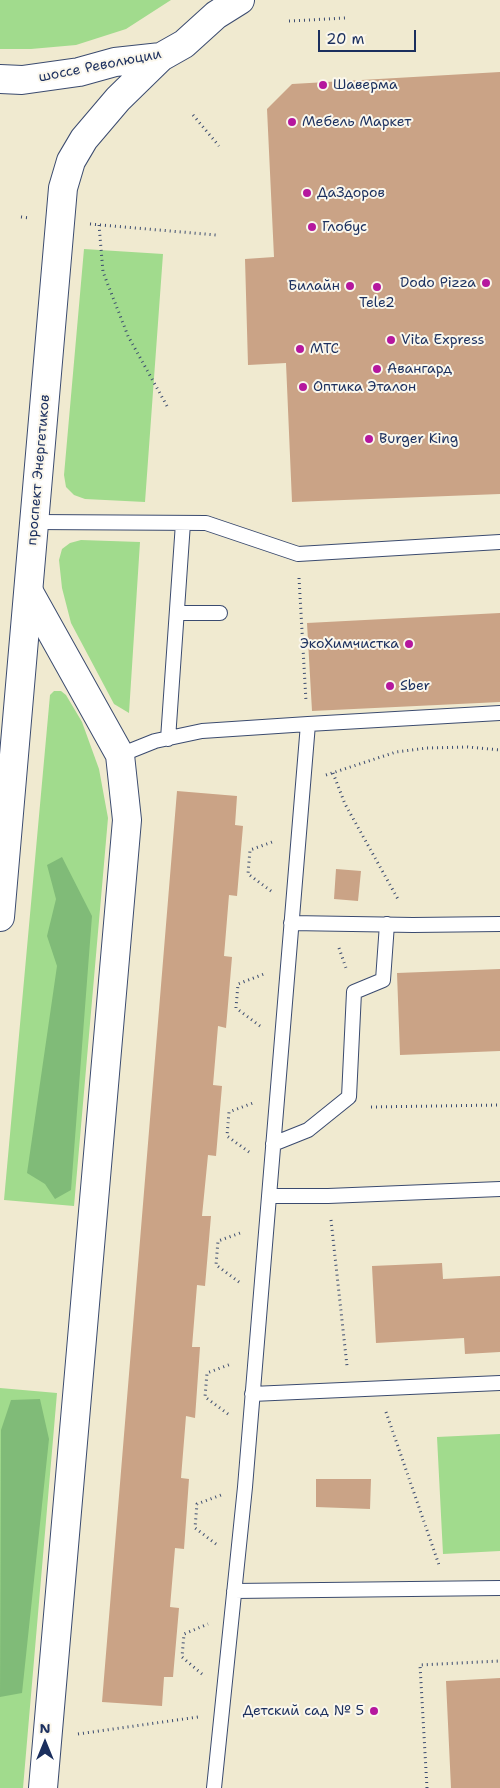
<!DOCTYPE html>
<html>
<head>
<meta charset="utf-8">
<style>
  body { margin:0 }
  #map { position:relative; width:500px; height:1788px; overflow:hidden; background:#f0ead0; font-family:"Shantell Sans",sans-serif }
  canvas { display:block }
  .north { position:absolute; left:20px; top:1718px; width:50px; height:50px; -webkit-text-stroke:4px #fbf7ec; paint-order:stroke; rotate:0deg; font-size:14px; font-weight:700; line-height:20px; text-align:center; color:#1b2f5e }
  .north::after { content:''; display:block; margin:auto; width:18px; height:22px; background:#1b2f5e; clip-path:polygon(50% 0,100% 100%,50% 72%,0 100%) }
  .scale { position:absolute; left:318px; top:30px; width:98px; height:22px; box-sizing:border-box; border:2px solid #1b2f5e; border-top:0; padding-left:6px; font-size:15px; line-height:18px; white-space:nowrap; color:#1b2f5e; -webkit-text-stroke:4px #fbf7ec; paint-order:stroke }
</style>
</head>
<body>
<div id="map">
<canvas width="500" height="1788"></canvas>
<div class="north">N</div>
<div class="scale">20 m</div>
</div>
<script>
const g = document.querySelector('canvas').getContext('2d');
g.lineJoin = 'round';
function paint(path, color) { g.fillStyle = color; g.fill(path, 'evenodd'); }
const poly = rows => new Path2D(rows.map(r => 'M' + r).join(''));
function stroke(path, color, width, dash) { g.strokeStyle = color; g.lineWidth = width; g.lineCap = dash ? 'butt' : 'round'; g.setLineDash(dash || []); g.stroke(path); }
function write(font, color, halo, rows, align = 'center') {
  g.font = font + ' "Shantell Sans",sans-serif'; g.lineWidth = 4; g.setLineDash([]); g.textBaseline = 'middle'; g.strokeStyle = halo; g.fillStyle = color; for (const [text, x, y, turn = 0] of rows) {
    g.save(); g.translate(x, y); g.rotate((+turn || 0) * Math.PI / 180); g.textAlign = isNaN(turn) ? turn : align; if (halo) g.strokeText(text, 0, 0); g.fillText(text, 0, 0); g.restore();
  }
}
paint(poly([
  [0,0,171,0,126,29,76,45,31,49,0,49],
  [84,249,163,254,145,502,85,499,74,495,66,487,64,475],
  [81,540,140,542,129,713,114,704,71,623,62,588,59,560,62,549,70,543],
  [54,691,61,691,66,695,82,722,99,769,108,818,74,1206,4,1200,50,695],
  [0,1388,57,1393,23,1788,0,1788],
  [500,1434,500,1551,443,1554,437,1437]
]), '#a1db8d');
paint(poly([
  [62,857,92,916,71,1190,55,1199,45,1184,27,1173,57,966,47,936,56,899,47,865],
  [40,1399,49,1439,22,1693,0,1697,1,1430,11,1400]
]), '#80bb78');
paint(poly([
  [500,72,500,494,292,502,286,363,248,365,245,259,274,257,267,109,292,84],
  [500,613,500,702,312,711,307,623],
  [177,791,237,796,235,825,243,826,237,896,229,895,224,956,232,957,226,1028,218,1026,213,1085,222,1086,216,1156,208,1155,202,1216,211,1216,205,1286,197,1285,192,1347,200,1347,195,1418,186,1416,181,1478,189,1479,184,1549,175,1548,170,1607,179,1608,173,1677,164,1677,162,1706,102,1702],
  [336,869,361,871,358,901,334,899],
  [500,969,500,1051,400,1055,397,973],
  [442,1263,443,1279,500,1276,500,1352,465,1354,464,1338,376,1343,372,1266],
  [316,1479,371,1479,370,1509,316,1507],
  [500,1678,500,1788,451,1788,446,1681]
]), '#caa386');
const lane = poly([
  [34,522,206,523,298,554,500,542],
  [177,613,220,613],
  [168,739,183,523],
  [120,755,155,741,202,731,308,724,500,713],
  [291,923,413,925,500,924],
  [273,1144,308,1130,349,1097,354,992,383,980,387,924],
  [269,1196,328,1196,500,1189],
  [252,1394,500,1383],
  [234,1591,500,1588],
  [214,1788,245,1487,308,724]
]);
const street = poly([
  [29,592,120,755,127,820,43,1788]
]);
const primary = poly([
  [0,79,22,80,79,72,115,62,161,57,184,44,216,15,240,0],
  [0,917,63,188,71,161,84,139,118,99,161,57]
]);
stroke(lane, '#3b4b6f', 16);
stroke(street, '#3b4b6f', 30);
stroke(primary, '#3b4b6f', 30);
stroke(poly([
  [289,21,346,18],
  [193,115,219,146],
  [21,217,30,218],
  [90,224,216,235],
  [99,225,103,272,128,336,167,406],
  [299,578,306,701],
  [333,773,345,804,399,901],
  [326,775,396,752,427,748,468,747,500,750],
  [271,891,248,874,250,850,275,841],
  [339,948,347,971],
  [260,1026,236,1008,238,984,264,974],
  [371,1107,500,1105],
  [249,1152,227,1136,229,1112,253,1103],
  [331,1220,347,1366],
  [239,1282,216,1265,218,1241,243,1232],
  [386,1412,439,1565],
  [228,1414,205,1397,207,1373,231,1364],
  [216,1544,195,1528,197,1504,221,1495],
  [202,1674,182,1657,184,1634,208,1624],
  [78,1734,198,1717],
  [427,1788,420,1665,500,1661]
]), '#3b4b6f', 3, [1, 4]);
stroke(lane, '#fff', 14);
stroke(street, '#fff', 28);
stroke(primary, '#fff', 28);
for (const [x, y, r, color] of [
  [323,85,5,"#b5179e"],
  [292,122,5,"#b5179e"],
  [307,193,5,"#b5179e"],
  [312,227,5,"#b5179e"],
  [486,283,5,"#b5179e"],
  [350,286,5,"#b5179e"],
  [377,287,5,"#b5179e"],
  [391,340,5,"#b5179e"],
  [300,349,5,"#b5179e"],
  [377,369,5,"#b5179e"],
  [303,387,5,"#b5179e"],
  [369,439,5,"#b5179e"],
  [409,644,5,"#b5179e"],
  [390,686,5,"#b5179e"],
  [374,1711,5,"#b5179e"]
]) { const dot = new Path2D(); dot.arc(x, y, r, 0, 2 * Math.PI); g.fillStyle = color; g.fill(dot); stroke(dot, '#fbf7ec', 2); }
write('14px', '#1b2f5e', '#fbf7ec', [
  ["шоссе Революции",100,66,-11],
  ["проспект Энергетиков",39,470,-85]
]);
write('14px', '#1b2f5e', '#fbf7ec', [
  ["Шаверма",333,85],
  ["Мебель Маркет",302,122],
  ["ДаЗдоров",317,193],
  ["Глобус",322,227],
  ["Dodo Pizza",476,283,"right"],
  ["Билайн",340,286,"right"],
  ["Tele2",377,303,"center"],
  ["Vita Express",401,340],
  ["МТС",310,349],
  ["Авангард",387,369],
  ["Оптика Эталон",313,387],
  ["Burger King",379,439],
  ["ЭкоХимчистка",399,644,"right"],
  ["Sber",400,686],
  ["Детский сад № 5",364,1711,"right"]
], 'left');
</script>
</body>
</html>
